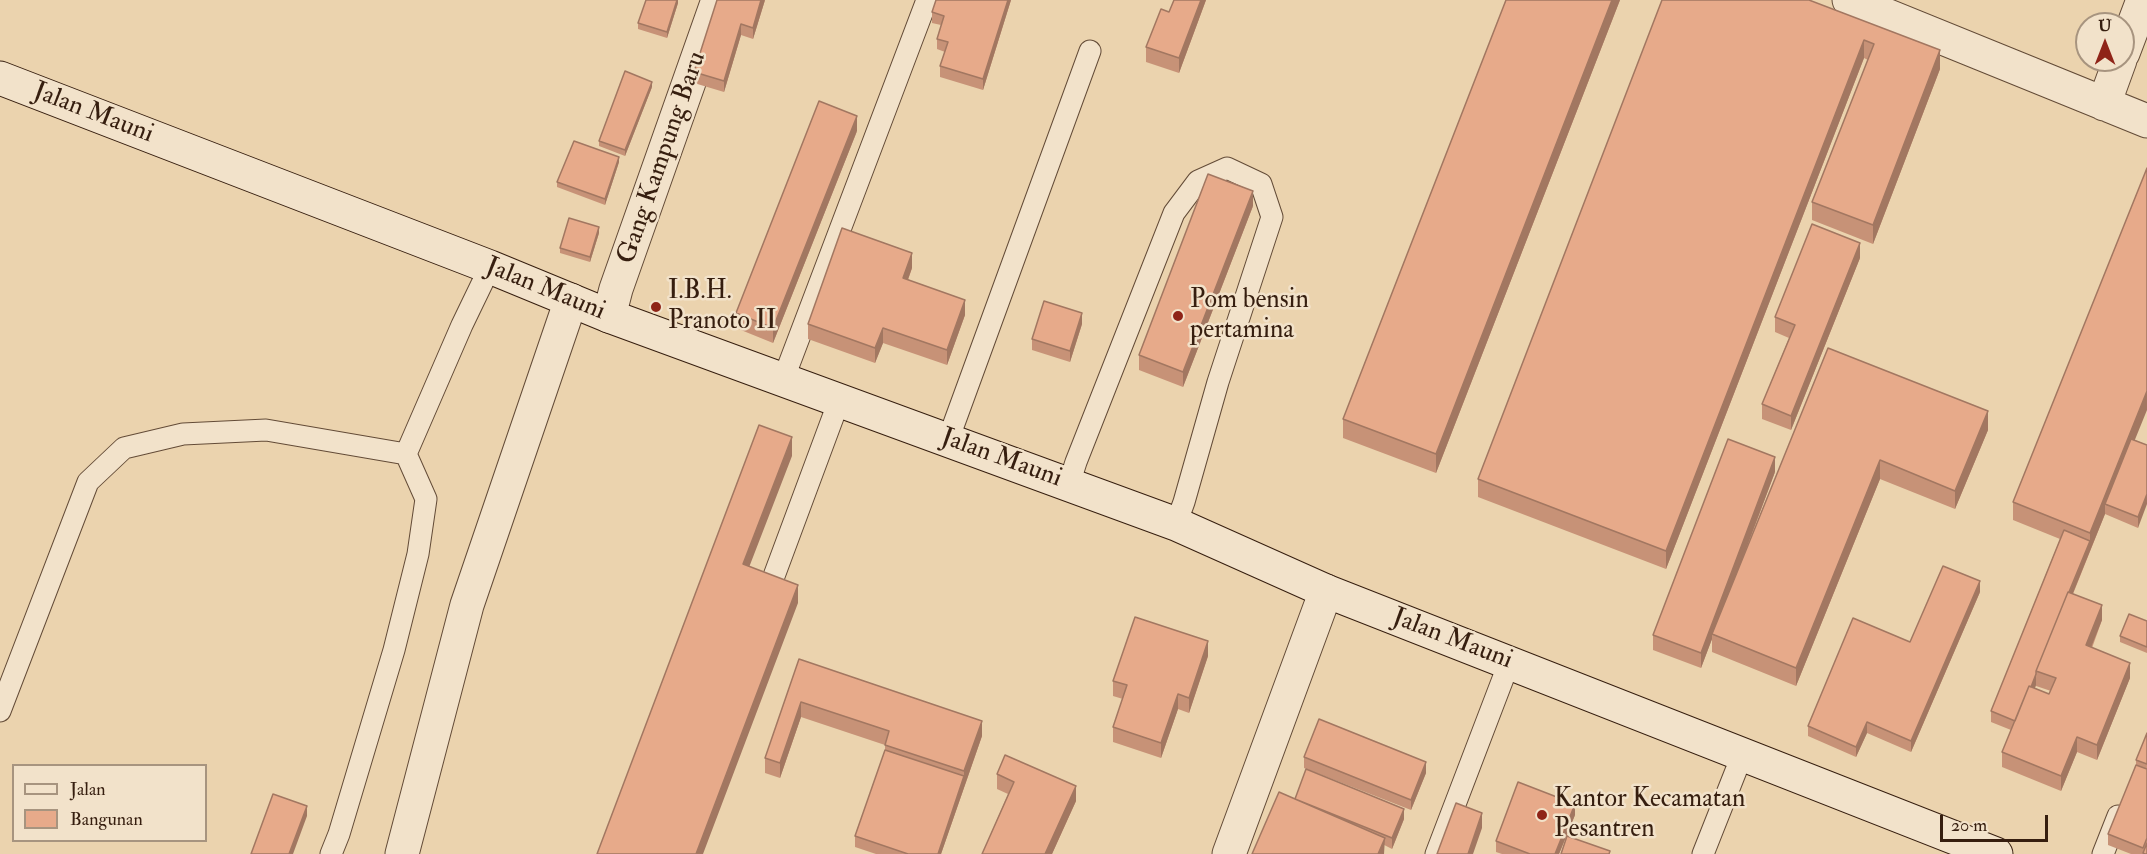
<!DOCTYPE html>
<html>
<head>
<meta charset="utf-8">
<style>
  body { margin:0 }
  #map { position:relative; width:2147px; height:854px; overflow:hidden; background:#ebd3ae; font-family:"IM FELL Double Pica",serif }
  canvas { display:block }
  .legend { position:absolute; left:12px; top:764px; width:195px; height:78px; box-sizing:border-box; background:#f2e2ca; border:2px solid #a7947f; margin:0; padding:8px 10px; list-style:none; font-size:18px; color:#361e0f }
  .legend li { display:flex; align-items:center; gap:12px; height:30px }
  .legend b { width:30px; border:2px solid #a7947f }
  .north { position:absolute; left:2075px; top:12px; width:60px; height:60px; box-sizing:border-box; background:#f2e2ca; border:2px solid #a7947f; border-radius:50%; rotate:0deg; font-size:16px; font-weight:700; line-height:24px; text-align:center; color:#361e0f }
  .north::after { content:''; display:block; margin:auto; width:21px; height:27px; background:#8f2418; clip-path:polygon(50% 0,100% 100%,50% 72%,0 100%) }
  .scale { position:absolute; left:1940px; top:815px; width:108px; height:27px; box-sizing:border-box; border:3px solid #361e0f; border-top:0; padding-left:8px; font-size:18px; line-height:21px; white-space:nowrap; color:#361e0f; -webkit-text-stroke:4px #f2e2ca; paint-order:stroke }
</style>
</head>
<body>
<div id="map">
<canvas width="2147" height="854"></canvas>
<ul class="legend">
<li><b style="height:8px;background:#f2e2ca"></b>Jalan</li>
<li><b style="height:16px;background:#e7aa8a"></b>Bangunan</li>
</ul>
<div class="north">U</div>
<div class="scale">20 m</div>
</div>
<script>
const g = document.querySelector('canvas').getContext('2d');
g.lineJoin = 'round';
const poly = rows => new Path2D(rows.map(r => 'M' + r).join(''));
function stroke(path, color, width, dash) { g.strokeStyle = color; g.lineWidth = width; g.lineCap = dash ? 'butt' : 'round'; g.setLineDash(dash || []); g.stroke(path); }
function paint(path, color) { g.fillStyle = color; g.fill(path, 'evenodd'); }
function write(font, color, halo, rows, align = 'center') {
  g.font = font + ' "IM FELL Double Pica",serif'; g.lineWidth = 5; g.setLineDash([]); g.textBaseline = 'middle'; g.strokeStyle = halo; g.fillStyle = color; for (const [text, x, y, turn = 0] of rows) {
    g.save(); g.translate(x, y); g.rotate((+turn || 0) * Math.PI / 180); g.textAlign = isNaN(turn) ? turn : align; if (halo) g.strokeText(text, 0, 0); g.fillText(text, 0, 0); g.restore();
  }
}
const service = poly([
  [783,380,927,0],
  [948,440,1090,51],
  [1069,484,1076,462,1174,213,1198,181,1227,168,1261,184,1272,217,1218,382,1184,502,1176,524],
  [774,576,839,401],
  [0,711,88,482,124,448,183,434,266,430,406,454],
  [331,854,339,834,394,650,418,554,426,499,406,454,462,325,490,267],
  [1436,854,1509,663],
  [1703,854,1743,753],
  [2103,854,2118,816]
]);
const minor = poly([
  [1849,0,2147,121],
  [2123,53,2143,0],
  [2104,104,2120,60],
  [609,316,616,289,718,0],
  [402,854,467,605,571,300],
  [1229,854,1326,591]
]);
const secondary = poly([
  [0,78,490,267,609,316,1176,524,1326,591,1996,854]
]);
stroke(service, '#634b37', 23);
stroke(minor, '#634b37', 35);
stroke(secondary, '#361e0f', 35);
stroke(service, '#f2e2ca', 21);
stroke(minor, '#f2e2ca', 33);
stroke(secondary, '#f2e2ca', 33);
paint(poly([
  [678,0,678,3,667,38,638,29,638,23],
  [765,0,753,39,741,35,724,92,694,83,694,72],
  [1011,0,983,90,940,77,940,66,945,52,937,49,937,39,941,25,932,23,932,12],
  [1174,0,1206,0,1179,73,1146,62,1146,47,1169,12],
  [1506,0,1620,0,1436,473,1343,438,1343,419],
  [1809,0,1940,69,1873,244,1812,220,1812,202,1868,60,1864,58,1666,569,1478,497,1478,479],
  [652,87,625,156,599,146,599,141],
  [857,131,773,343,736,328,736,313],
  [619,162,605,205,557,187,557,182],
  [1253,206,1183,387,1139,370,1139,355],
  [599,233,590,262,560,253,560,248],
  [1860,258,1791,430,1762,419,1762,404,1789,338,1775,332,1775,317],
  [912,268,908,280,965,315,947,365,883,343,875,363,808,339,808,324],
  [1082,324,1070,362,1032,350,1032,339],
  [1828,348,1988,430,1955,509,1880,479,1796,686,1712,652,1712,639,1701,668,1653,650,1653,635,1775,472,1746,550],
  [2135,440,2147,445,2138,528,2105,514,2073,594,2102,620,2092,648,2130,678,2097,760,2077,752,2061,791,2002,767,2002,752,2011,730,1991,722,1991,711,2060,539,2013,520,2013,502],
  [2036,685,2036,686,2051,691,2049,694,2035,688],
  [1980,592,1911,752,1867,733,1856,757,1808,736,1808,726,1910,642],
  [2147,621,2147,653,2120,642,2120,636],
  [1208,656,1189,713,1178,709,1161,758,1113,742,1113,727,1123,699,1113,696,1113,681],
  [799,659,982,736,941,854,876,854,855,847,855,836,885,750,885,745,801,717,780,778,765,773,765,758],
  [2147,733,2147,854,2131,854,2108,845,2108,834,2136,765,2136,760],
  [1304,757,1426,773,1411,810,1304,768],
  [997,774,1076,801,1052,854,982,854,1008,794,997,789],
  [1295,799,1404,819,1392,849],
  [1575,815,1559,854,1502,854,1496,852,1496,841]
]), '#c79277');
paint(poly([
  [677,0,678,0,678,3,667,38,667,32],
  [761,0,765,0,753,39,753,28],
  [1008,0,1011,0,983,90,983,79],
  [1201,0,1206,0,1179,73,1179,58],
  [1612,0,1620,0,1436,473,1436,454],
  [741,24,741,35,724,92,724,81],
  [1864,40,1864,58,1666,569,1666,551],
  [1940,50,1940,69,1873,244,1873,225],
  [652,82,652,87,625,156,625,150],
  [857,116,857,131,773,343,773,328],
  [619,157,619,162,605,205,605,199],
  [1253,191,1253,206,1183,387,1183,372],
  [599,227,599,233,590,262,590,257],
  [1860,243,1860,258,1791,430,1791,416],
  [912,253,912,268,903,293,903,278],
  [965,300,965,315,947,365,947,350],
  [1082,313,1082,324,1070,362,1070,351],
  [883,328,883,343,875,363,875,348],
  [2147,391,2147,410,2108,506,2105,504,2105,514,2041,672,2038,671,2090,541,2090,533],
  [1988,411,1988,430,1955,509,1955,491],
  [792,437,792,456,743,583,743,564],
  [1775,457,1775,472,1714,634,1712,634,1712,639,1701,668,1701,653],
  [1880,460,1880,479,1796,686,1796,668],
  [2147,494,2147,504,2138,528,2138,517],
  [1980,581,1980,592,1911,752,1911,741],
  [798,585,798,603,703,854,696,854],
  [2102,605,2102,620,2086,660,2086,645],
  [1208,641,1208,656,1189,713,1189,698],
  [2130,663,2130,678,2097,760,2097,745],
  [2036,674,2036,685,2017,732,2017,721],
  [1178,694,1178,709,1161,758,1161,743],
  [801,702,801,717,780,778,780,763],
  [982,721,982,736,941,854,938,854,964,776,964,771],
  [1867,722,1867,733,1856,757,1856,747],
  [2077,737,2077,752,2061,791,2061,776],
  [1426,762,1426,773,1411,810,1411,800],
  [1076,786,1076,801,1052,854,1045,854],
  [1575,804,1575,815,1559,854,1555,854],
  [307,806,307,816,293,854,289,854],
  [1404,809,1404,819,1392,849,1392,838],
  [1482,813,1482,828,1473,854,1468,854],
  [1385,838,1384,854,1378,854]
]), '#a27761');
const building = poly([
  [646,0,677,0,667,32,638,23,646,0],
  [717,0,761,0,753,28,741,24,724,81,694,72,717,0],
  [936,0,1008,0,983,79,940,66,948,42,937,39,944,16,932,12,936,0],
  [1174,0,1201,0,1179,58,1146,47,1161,9,1169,12,1174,0],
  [1506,0,1612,0,1436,454,1343,419,1506,0],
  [1662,0,1809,0,1940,50,1873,225,1812,202,1874,44,1864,40,1666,551,1478,479,1662,0],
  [625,71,652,82,625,150,599,141,625,71],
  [819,101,857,116,773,328,736,313,819,101],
  [574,141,619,157,605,199,557,182,574,141],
  [2147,168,2147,391,2090,533,2013,502,2147,168],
  [1208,174,1253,191,1183,372,1139,355,1208,174],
  [569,218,599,227,590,257,560,248,569,218],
  [1812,224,1860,243,1791,416,1762,404,1795,325,1775,317,1812,224],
  [842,228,912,253,903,278,965,300,947,350,883,328,875,348,808,324,842,228],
  [1044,301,1082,313,1070,351,1032,339,1044,301],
  [1828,348,1988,411,1955,491,1880,460,1796,668,1712,634,1828,348],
  [759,425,792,437,743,564,798,585,696,854,597,854,759,425],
  [1728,439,1775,457,1701,653,1653,635,1728,439],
  [2131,439,2147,445,2147,494,2138,517,2105,504,2131,439],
  [2064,530,2090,541,2069,592,2068,592,2036,671,2036,674,2031,687,2029,686,2015,721,1991,711,2064,530],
  [1943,566,1980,581,1911,741,1867,722,1856,747,1808,726,1853,618,1910,642,1943,566],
  [2068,592,2102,605,2086,645,2130,663,2097,745,2077,737,2061,776,2002,752,2029,686,2049,694,2056,678,2036,671,2068,592],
  [2129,614,2147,621,2147,647,2120,636,2129,614],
  [1135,617,1208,641,1189,698,1178,694,1161,743,1113,727,1127,685,1113,681,1135,617],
  [799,659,982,721,964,771,885,745,889,731,801,702,780,763,765,758,799,659],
  [1319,719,1426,762,1411,800,1304,757,1319,719],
  [2147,733,2147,764,2136,760,2147,733],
  [885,750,964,776,938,854,908,854,855,836,885,750],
  [1005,755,1076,786,1045,854,982,854,1014,782,997,774,1005,755],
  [2136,765,2147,769,2147,838,2143,848,2108,834,2136,765],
  [1306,769,1404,809,1392,838,1295,799,1306,769],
  [1518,782,1575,804,1555,854,1530,854,1496,841,1518,782],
  [1279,792,1385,838,1378,854,1252,854,1279,792],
  [273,794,307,806,289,854,251,854,273,794],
  [1456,803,1482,813,1468,854,1437,854,1456,803],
  [1567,836,1610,851,1609,854,1561,854,1567,836],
  [2147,843,2147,854,2145,854,2143,853,2147,843]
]);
paint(building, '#e7aa8a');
stroke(building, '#a27761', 1.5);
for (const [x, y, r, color] of [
  [656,307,6,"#8f2418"],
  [1178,316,6,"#8f2418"],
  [1542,815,6,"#8f2418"]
]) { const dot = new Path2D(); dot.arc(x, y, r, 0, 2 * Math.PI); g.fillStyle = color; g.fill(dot); stroke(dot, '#f2e2ca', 2); }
write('26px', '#361e0f', '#f2e2ca', [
  ["Jalan Mauni",93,114,21],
  ["Gang Kampung Baru",663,158,-71],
  ["Jalan Mauni",545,290,22],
  ["Jalan Mauni",1001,459,20],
  ["Jalan Mauni",1452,640,21]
]);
write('26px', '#361e0f', '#f2e2ca', [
  ["I.B.H.",668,292],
  ["Pranoto II",668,322],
  ["Pom bensin",1190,301],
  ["pertamina",1190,331],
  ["Kantor Kecamatan",1554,800],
  ["Pesantren",1554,830]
], 'left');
</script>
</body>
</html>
